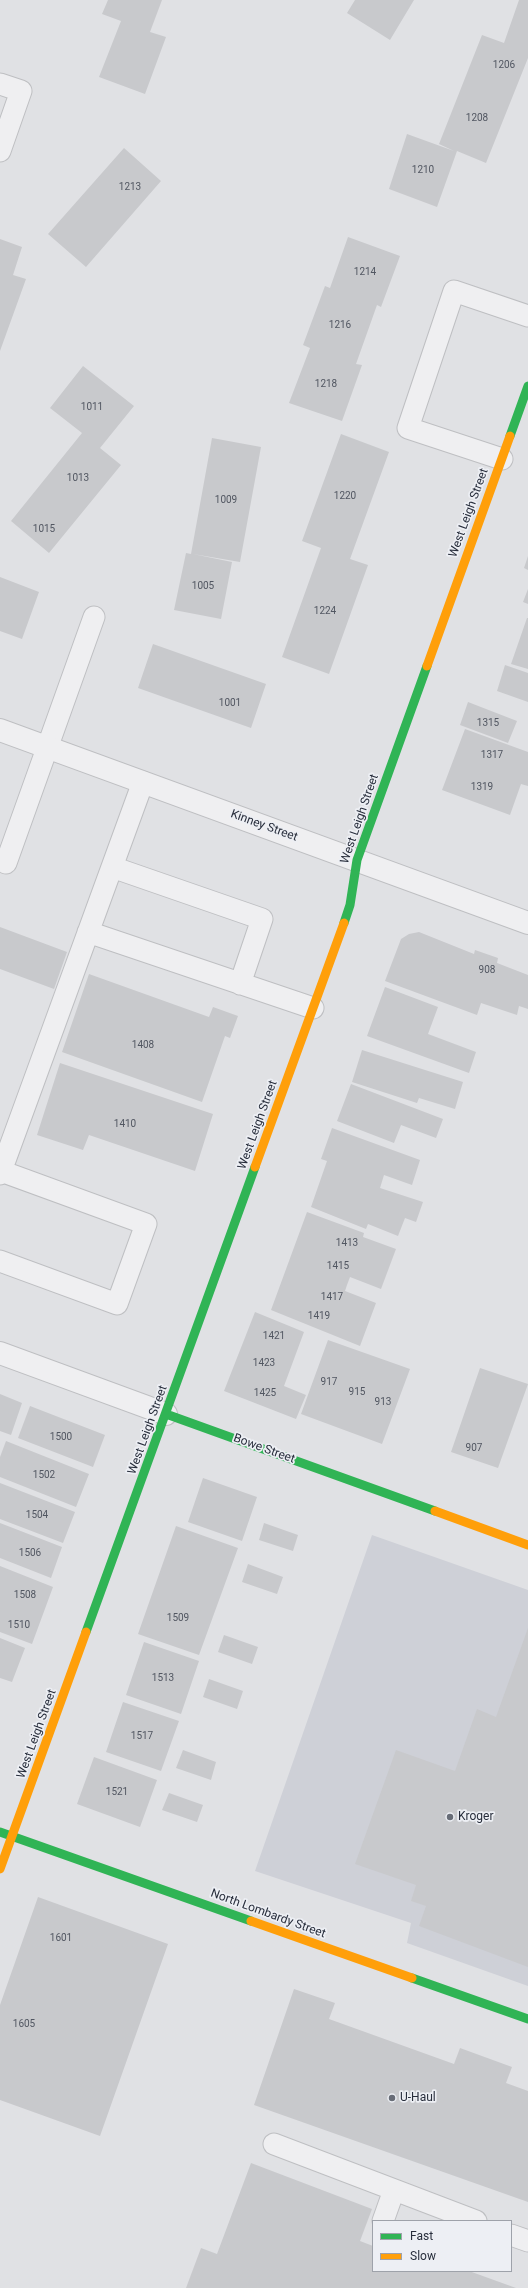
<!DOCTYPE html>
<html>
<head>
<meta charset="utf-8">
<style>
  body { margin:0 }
  #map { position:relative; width:528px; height:2288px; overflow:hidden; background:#e0e1e4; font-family:Roboto,sans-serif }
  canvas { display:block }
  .legend { position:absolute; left:372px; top:2220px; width:140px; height:52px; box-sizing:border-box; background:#edeff4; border:1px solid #9ea2aa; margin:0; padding:5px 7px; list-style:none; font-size:12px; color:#282e3c }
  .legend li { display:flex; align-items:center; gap:8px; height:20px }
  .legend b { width:20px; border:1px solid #9ea2aa }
</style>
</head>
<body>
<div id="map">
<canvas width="528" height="2288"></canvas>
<ul class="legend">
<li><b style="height:5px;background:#30b455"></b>Fast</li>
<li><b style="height:5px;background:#ff9f0a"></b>Slow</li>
</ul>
</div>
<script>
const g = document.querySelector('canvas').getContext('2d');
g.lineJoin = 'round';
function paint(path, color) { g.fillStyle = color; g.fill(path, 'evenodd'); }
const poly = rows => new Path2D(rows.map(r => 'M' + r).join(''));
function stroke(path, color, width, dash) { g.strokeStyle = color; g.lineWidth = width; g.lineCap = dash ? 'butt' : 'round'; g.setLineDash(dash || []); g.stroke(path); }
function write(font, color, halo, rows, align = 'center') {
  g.font = font + ' Roboto,sans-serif'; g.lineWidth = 3.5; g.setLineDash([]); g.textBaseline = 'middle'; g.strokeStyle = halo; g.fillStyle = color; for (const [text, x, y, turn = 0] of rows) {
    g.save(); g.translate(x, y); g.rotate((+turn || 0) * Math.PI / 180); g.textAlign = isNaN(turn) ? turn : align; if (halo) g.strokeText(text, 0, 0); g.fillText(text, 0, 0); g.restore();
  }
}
paint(poly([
  [372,1535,528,1590,528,1986,407,1943,411,1923,255,1871]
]), '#ced0d7');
paint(poly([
  [108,0,162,0,150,32,166,37,145,94,99,77,121,21,102,14],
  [355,0,414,0,390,40,347,13],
  [519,0,528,0,528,58,486,163,457,151,437,207,389,189,407,134,454,151,439,144,482,35,504,43],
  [124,148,161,181,86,267,48,234],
  [348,237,400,256,381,307,377,305,356,364,362,365,342,421,289,403,310,348,303,345,325,286,330,288],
  [0,239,22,247,13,275,26,279,0,351],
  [83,366,134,406,100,448,121,465,49,553,11,521,82,433,50,408],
  [341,434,389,452,350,559,368,565,329,674,282,657,321,548,302,541],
  [212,438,261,447,240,562,193,554,232,562,221,619,174,610,186,553,191,554],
  [528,556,528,570,524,568],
  [0,577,39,592,22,639,0,631],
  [528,589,528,604,523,602],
  [527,618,528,618,528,669,511,664],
  [153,644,266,684,251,728,138,688],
  [505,665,528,673,528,702,497,691],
  [468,702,517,721,508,743,460,725],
  [465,729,528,752,528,786,521,784,510,815,442,790],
  [0,927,67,952,54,989,0,969],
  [419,932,474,954,475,950,498,958,497,963,528,975,528,1009,519,1006,517,1015,481,1003,477,1015,385,981,401,939,409,934],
  [89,974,209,1017,213,1007,238,1016,230,1038,225,1036,202,1102,62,1052],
  [385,987,438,1007,428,1034,476,1052,469,1073,367,1036],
  [362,1050,463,1082,455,1109,419,1098,417,1103,352,1082],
  [60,1063,213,1114,195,1171,89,1135,83,1150,37,1135],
  [351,1084,443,1119,436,1138,401,1125,394,1143,337,1121],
  [332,1128,420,1160,412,1185,384,1175,380,1188,423,1202,416,1222,405,1218,398,1236,368,1224,366,1229,311,1207,327,1161,321,1159],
  [307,1212,364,1233,363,1237,396,1249,381,1289,350,1277,347,1285,345,1291,376,1303,360,1346,271,1310],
  [255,1312,304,1332,284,1386,306,1395,296,1419,224,1391],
  [328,1340,410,1369,382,1444,301,1414],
  [480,1368,528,1384,498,1468,451,1452],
  [0,1394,22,1403,11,1435,0,1431],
  [30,1406,105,1435,93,1467,18,1438],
  [6,1441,89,1474,76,1507,0,1477,0,1457],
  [203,1478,257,1497,242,1541,188,1522],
  [0,1483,75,1512,63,1543,0,1519],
  [0,1523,62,1547,51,1578,0,1558],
  [264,1523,298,1535,293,1551,259,1540],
  [176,1526,238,1548,199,1655,138,1634],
  [248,1564,283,1577,277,1594,242,1582],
  [0,1566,53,1587,32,1644,0,1632],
  [528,1628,528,1967,419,1926,426,1906,411,1901,416,1885,355,1864,396,1750,455,1771,477,1709,496,1717],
  [224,1635,258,1647,252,1664,218,1652],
  [0,1638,25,1648,12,1682,0,1678],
  [144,1642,199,1661,181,1714,126,1695],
  [209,1679,243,1691,237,1709,203,1697],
  [123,1702,179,1721,161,1771,106,1752],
  [183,1750,216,1762,211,1780,176,1768],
  [94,1757,157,1780,140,1827,77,1804],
  [169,1793,203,1805,197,1822,162,1810],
  [38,1897,168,1944,100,2136,0,2100,0,2005],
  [294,1989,335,2003,329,2019,454,2064,460,2048,512,2067,506,2083,528,2091,528,2202,254,2105],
  [251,2163,372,2209,360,2241,373,2246,373,2271,469,2271,516,2288,186,2288,201,2248,217,2254]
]), '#c8c9cc');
const lane = poly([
  [0,84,21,91,0,151],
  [502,459,408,428,454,291,528,316],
  [6,863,94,617],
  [112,867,262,919,240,984],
  [88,932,313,1008],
  [0,1174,143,782],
  [0,1261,117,1304,146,1224,1,1171],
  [274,2144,476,2221],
  [383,2221,394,2190],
  [511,2235,528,2241]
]);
const street = poly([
  [0,730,528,923],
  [0,1353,166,1414]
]);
stroke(lane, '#bebfc2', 23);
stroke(street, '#bebfc2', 24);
stroke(lane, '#efeff1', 21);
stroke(street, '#efeff1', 22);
stroke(poly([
  [510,436,528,386],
  [344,923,350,905,357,860,427,666],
  [166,1414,435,1511],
  [86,1632,255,1167],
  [0,1832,251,1921],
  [412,1978,528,2019]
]), '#30b455', 9);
stroke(poly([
  [427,666,510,436],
  [255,1167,344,923],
  [435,1511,528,1545],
  [0,1869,86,1632],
  [251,1921,412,1978]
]), '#ff9f0a', 9);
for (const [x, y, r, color] of [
  [450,1817,4,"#686d77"],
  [392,2098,4,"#686d77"]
]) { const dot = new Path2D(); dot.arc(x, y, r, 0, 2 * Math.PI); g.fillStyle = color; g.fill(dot); stroke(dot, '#edeff4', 1.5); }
write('10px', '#515661', null, [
  ["1206",504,65],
  ["1208",477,118],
  ["1210",423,170],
  ["1213",130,187],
  ["1214",365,272],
  ["1216",340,325],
  ["1218",326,384],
  ["1011",92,407],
  ["1013",78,478],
  ["1220",345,496],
  ["1009",226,500],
  ["1015",44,529],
  ["1005",203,586],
  ["1224",325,611],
  ["1001",230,703],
  ["1315",488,723],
  ["1317",492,755],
  ["1319",482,787],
  ["908",487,970],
  ["1408",143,1045],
  ["1410",125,1124],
  ["1413",347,1243],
  ["1415",338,1266],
  ["1417",332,1297],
  ["1419",319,1316],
  ["1421",274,1336],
  ["1423",264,1363],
  ["917",329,1382],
  ["915",357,1392],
  ["1425",265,1393],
  ["913",383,1402],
  ["1500",61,1437],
  ["907",474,1448],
  ["1502",44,1475],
  ["1504",37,1515],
  ["1506",30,1553],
  ["1508",25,1595],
  ["1509",178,1618],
  ["1510",19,1625],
  ["1513",163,1678],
  ["1517",142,1736],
  ["1521",117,1792],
  ["1601",61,1938],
  ["1605",24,2024]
]);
write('12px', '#282e3c', '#edeff4', [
  ["West Leigh Street",469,513,-70],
  ["West Leigh Street",360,819,-71],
  ["Kinney Street",264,826,20],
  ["West Leigh Street",258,1125,-70],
  ["West Leigh Street",148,1430,-70],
  ["Bowe Street",264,1449,20],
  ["West Leigh Street",37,1734,-70],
  ["North Lombardy Street",268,1914,20]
]);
write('12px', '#282e3c', '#edeff4', [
  ["Kroger",458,1817],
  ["U-Haul",400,2098]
], 'left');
</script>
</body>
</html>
